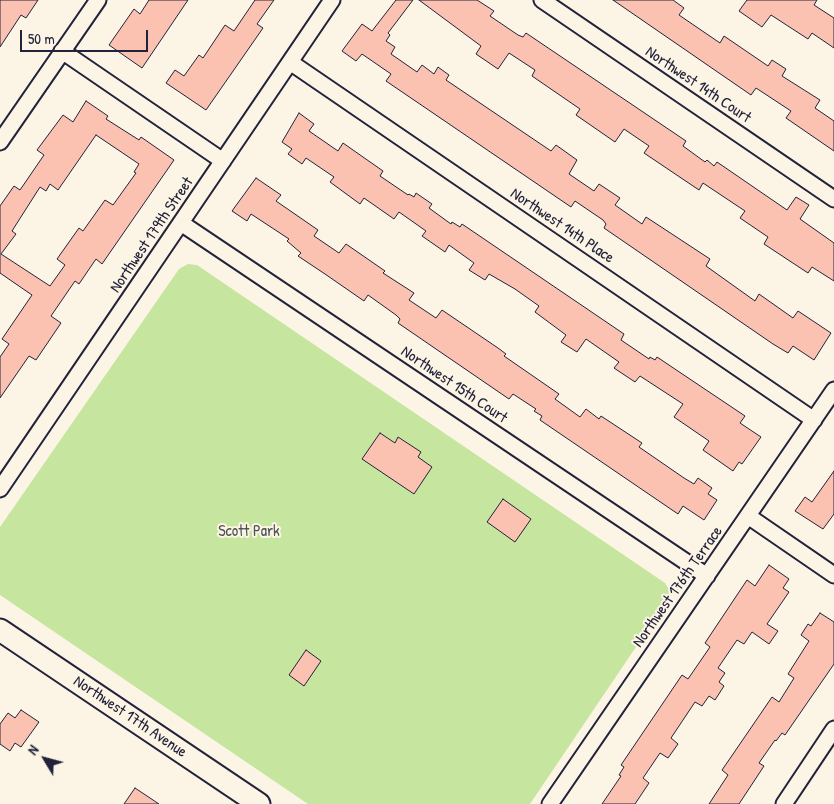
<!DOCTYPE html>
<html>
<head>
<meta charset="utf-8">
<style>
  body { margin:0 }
  #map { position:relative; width:834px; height:804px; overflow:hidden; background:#fcf5e5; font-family:"Patrick Hand",sans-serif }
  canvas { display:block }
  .north { position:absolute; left:20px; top:734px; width:50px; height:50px; -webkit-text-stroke:4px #fcf5e5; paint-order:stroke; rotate:307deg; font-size:14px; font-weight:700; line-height:20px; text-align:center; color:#22223b }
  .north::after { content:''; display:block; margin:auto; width:18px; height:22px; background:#22223b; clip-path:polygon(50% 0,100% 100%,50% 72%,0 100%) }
  .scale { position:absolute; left:20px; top:30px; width:128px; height:22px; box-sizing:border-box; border:2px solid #22223b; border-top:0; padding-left:6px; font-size:15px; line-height:18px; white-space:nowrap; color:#22223b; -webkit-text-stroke:4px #fcf5e5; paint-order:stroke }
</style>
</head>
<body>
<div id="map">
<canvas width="834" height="804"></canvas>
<div class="north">N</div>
<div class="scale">50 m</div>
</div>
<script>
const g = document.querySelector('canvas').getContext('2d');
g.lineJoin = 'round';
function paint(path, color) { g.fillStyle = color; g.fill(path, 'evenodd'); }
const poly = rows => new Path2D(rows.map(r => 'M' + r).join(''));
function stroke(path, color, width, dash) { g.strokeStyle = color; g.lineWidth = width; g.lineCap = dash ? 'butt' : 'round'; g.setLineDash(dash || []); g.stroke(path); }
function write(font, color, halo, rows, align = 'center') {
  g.font = font + ' "Patrick Hand",sans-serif'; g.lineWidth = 4; g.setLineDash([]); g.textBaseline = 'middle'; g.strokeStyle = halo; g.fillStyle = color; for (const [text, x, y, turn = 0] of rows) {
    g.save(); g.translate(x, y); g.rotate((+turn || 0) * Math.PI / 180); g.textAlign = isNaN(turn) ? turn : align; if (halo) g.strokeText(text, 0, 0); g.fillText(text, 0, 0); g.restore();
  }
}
paint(poly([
  [188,264,197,265,665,583,670,591,667,601,530,804,308,804,0,595,0,527,179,269]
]), '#c6e69f');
const building = poly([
  [0,0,38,0,26,18,21,15,0,47,0,0],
  [149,0,188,0,142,68,109,45,134,9,140,14,149,0],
  [255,0,274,0,257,24,263,28,206,110,166,83,175,70,184,76,199,55,203,58,225,25,234,31,255,0],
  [396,0,413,0,388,33,390,35,386,41,395,47,391,54,417,72,422,65,434,74,438,67,449,75,446,80,551,151,556,145,577,160,569,174,594,191,599,184,620,198,615,205,642,224,646,217,710,259,706,266,755,301,759,294,793,318,798,311,831,333,814,360,793,346,788,353,773,344,604,228,606,224,603,220,575,201,571,207,386,81,391,74,362,54,356,61,342,51,362,24,372,31,396,0],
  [419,0,477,0,494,11,490,16,518,35,523,37,526,33,686,141,683,146,705,162,707,160,714,166,717,162,787,210,796,197,809,205,800,219,834,243,834,281,812,267,808,273,764,244,768,237,740,218,745,211,703,183,699,190,644,153,649,146,624,129,615,142,576,115,580,109,532,76,535,70,509,53,498,69,476,54,481,46,419,0],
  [613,0,673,0,684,8,679,15,720,43,724,36,768,66,772,60,786,69,782,76,820,100,815,108,834,121,834,151,786,118,791,111,756,88,751,95,613,0],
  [747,0,817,0,814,5,834,18,834,48,812,33,808,39,771,15,762,27,739,11,747,0],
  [86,101,108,116,106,119,139,140,141,137,174,160,102,264,96,259,79,284,75,281,51,316,61,323,36,360,29,356,0,398,0,357,9,344,2,339,32,295,0,273,0,206,14,186,20,190,44,155,37,150,63,115,73,122,86,101],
  [96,135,139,164,134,172,136,173,113,205,105,200,83,231,79,228,57,259,65,265,50,286,1,254,16,234,12,231,40,187,46,191,50,184,58,190,96,135],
  [299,113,314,124,309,131,338,151,343,143,383,171,380,176,408,195,409,194,414,197,416,193,432,204,429,208,451,224,452,222,460,227,462,224,624,334,621,340,649,359,650,357,655,360,657,357,745,416,740,423,761,437,742,464,739,462,733,471,703,450,709,441,674,417,683,404,640,376,635,382,614,368,619,362,586,339,577,352,561,342,566,335,535,312,539,306,515,289,489,274,485,280,469,270,474,263,449,245,445,252,422,236,426,231,399,212,394,219,364,198,360,204,330,182,334,177,306,158,302,164,288,154,292,149,282,142,299,113],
  [256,178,281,195,276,201,318,230,314,236,339,253,346,244,385,271,383,273,414,293,409,300,436,318,442,310,498,348,506,354,504,356,559,394,555,399,580,417,586,409,599,419,601,416,642,443,639,447,684,478,694,484,698,478,712,488,708,494,717,500,704,520,683,506,678,514,540,420,542,416,534,411,536,409,513,394,509,399,398,323,400,319,396,315,368,295,364,301,325,274,298,256,301,253,287,241,289,239,251,214,247,221,232,211,256,178],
  [380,433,395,443,398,437,421,452,418,457,432,467,414,494,362,459,380,433],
  [834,471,834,514,823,529,795,511,805,497,812,502,834,471],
  [503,499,531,519,515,542,487,522,503,499],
  [769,565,789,579,783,588,789,592,767,624,778,631,769,644,752,632,744,644,737,640,718,668,725,673,719,682,724,686,715,700,709,696,702,706,695,702,671,738,678,744,668,758,660,753,643,778,649,783,635,804,602,804,621,776,619,775,624,767,621,765,682,675,688,679,710,647,705,643,747,580,755,586,769,565],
  [820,613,834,622,834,664,785,735,782,733,776,741,775,740,759,763,764,766,739,804,709,804,728,775,722,770,731,757,772,697,779,702,794,678,788,674,809,641,801,635,808,624,811,626,820,613],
  [306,650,321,661,304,686,289,675,306,650],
  [21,710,39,722,21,747,15,743,10,751,0,744,0,724,8,713,15,718,21,710],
  [135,788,159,804,124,804,135,788]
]);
paint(building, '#fbc2b1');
stroke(building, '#22223b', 1);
const street = poly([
  [542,0,834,199],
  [62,51,223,161],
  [290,62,814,420],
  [0,142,98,0],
  [181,223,707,576],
  [0,489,332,0],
  [748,516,834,575],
  [550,804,834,390],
  [784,804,834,729]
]);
const secondary = poly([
  [0,630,259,804]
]);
stroke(street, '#22223b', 19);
stroke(secondary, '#22223b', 25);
stroke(street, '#fcf5e5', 15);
stroke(secondary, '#fcf5e5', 21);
write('16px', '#22223b', '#fcf5e5', [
  ["Northwest 14th Court",698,85,34],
  ["Northwest 14th Place",562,226,34],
  ["Northwest 179th Street",152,235,-56],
  ["Northwest 15th Court",454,385,34],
  ["Northwest 176th Terrace",678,587,-55],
  ["Northwest 17th Avenue",130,717,34]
]);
write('16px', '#4b5354', '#fcf5e5', [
  ["Scott Park",249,532]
]);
</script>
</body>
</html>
